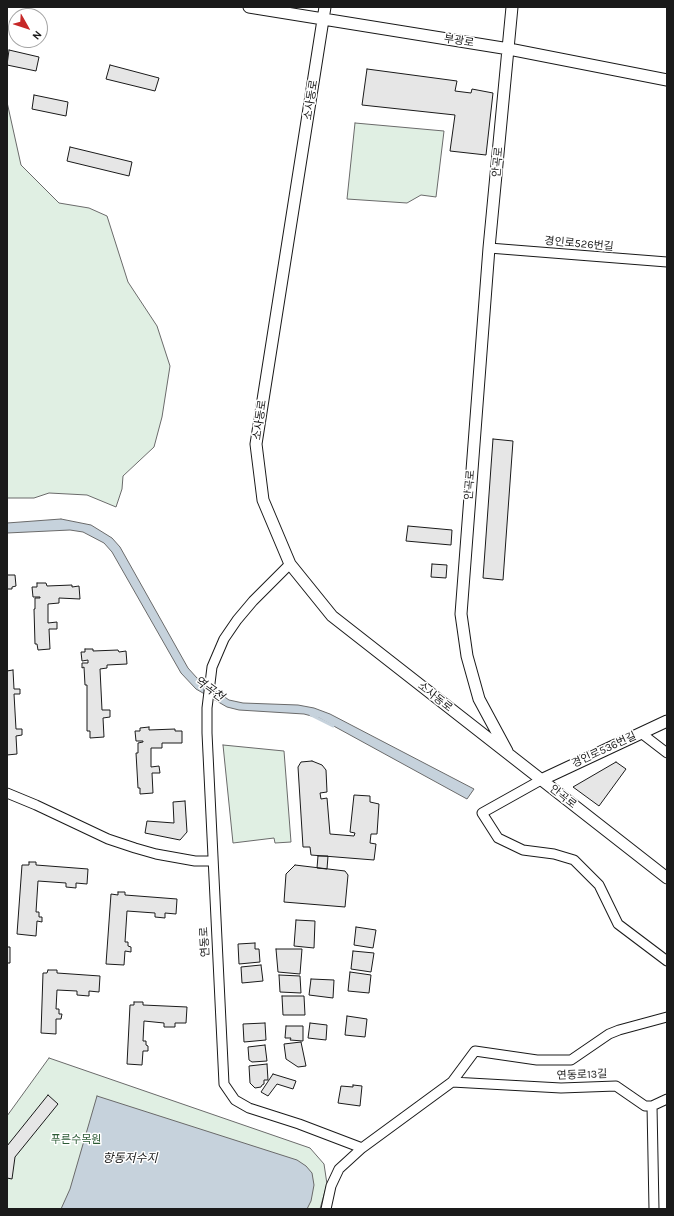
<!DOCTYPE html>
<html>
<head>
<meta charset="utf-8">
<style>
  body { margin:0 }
  #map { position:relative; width:674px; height:1216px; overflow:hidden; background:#fff; font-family:Karla,sans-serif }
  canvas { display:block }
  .frame { position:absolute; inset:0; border:8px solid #1a1a1a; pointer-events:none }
  .north { position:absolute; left:8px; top:8px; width:40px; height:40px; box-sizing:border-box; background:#fff; border:1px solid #a3a3a3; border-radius:50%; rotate:129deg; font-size:11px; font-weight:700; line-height:16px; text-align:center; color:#1a1a1a }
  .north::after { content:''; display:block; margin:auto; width:14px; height:18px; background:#c62828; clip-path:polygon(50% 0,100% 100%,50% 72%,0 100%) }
</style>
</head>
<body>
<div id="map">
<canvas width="674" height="1216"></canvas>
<div class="frame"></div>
<div class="north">N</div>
</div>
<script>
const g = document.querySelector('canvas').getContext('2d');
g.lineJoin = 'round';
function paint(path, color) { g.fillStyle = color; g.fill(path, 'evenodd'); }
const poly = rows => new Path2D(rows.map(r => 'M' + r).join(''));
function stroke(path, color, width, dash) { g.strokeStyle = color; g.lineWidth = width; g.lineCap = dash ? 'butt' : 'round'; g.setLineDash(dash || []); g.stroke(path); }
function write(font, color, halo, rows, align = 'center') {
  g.font = font + ' Karla,"Noto Sans KR",sans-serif'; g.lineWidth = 3; g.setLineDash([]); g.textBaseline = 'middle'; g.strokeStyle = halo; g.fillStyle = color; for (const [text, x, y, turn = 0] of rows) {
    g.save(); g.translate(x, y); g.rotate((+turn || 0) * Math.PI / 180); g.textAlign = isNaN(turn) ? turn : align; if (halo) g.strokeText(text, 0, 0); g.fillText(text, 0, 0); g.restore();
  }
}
const green = poly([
  [7,102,21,165,59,203,89,208,107,216,128,282,157,326,170,366,162,417,154,447,123,476,122,489,116,507,87,495,49,493,34,498,7,498,7,102],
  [355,123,444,131,436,197,421,195,407,203,347,199,355,123],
  [223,745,284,751,291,842,275,843,274,838,233,843,223,745],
  [49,1058,310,1148,324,1164,327,1184,320,1209,7,1209,7,1116,49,1058]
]);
paint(green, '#e0efe3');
stroke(green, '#6a6a6a', 1);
const water = poly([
  [61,519,91,525,112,538,120,547,188,668,197,678,229,700,243,703,298,705,314,708,330,714,474,789,467,799,319,718,304,714,239,710,227,707,196,689,181,673,112,552,104,543,83,532,70,530,7,533,7,523,61,519],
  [97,1096,297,1160,306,1166,312,1173,314,1185,311,1201,307,1209,61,1209,70,1189,97,1096]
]);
paint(water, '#c6d2dc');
stroke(water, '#6a6a6a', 1);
stroke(poly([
  [311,715,333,726]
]), '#c6d2dc', 3);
const building = poly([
  [9,50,39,57,36,71,7,65,9,50],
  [110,65,159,78,155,91,106,79,110,65],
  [367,69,457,81,455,91,471,93,472,89,493,93,486,155,450,151,455,115,362,105,367,69],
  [34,95,68,102,66,116,32,109,34,95],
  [70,147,132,162,129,176,67,161,70,147],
  [493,439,513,441,503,580,483,578,493,439],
  [408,526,452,530,451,545,406,541,408,526],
  [432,564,447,565,446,578,431,577,432,564],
  [7,575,15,575,16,586,12,587,12,589,7,589,7,575],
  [37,583,46,583,47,586,72,585,72,587,79,586,80,599,59,598,59,603,48,604,48,623,57,622,57,629,49,629,50,649,38,650,37,644,35,644,34,609,35,609,35,598,40,598,40,597,33,597,32,587,37,587,37,583],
  [85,649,93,649,93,651,118,650,119,652,126,651,127,664,107,665,107,668,100,669,102,710,110,710,110,717,103,718,104,737,90,738,90,731,87,731,87,685,85,685,84,667,82,668,82,663,88,663,88,660,82,661,81,652,85,652,85,649],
  [13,670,14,689,20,689,20,694,14,694,16,729,22,729,22,735,16,736,17,754,7,755,7,671,13,670],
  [149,727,149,730,175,729,175,731,182,731,182,743,162,743,162,748,151,748,151,767,159,766,160,773,152,773,153,793,140,794,140,788,138,788,136,753,138,753,138,743,143,742,143,741,136,741,135,731,140,731,140,728,149,727],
  [312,761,322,765,326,770,327,792,320,793,321,799,327,798,330,834,354,836,355,833,350,832,354,795,370,796,370,802,379,804,377,834,371,834,370,843,376,844,374,860,311,855,310,847,303,847,298,767,301,762,312,761],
  [616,762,626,769,599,806,573,787,616,762],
  [185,801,187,832,180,840,145,833,147,821,174,823,173,802,185,801],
  [318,856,328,856,327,869,317,868,318,856],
  [29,862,36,862,36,865,88,869,87,884,76,883,76,888,66,887,66,883,38,881,36,912,39,912,39,917,42,917,42,922,37,921,36,936,17,934,22,865,29,865,29,862],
  [295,865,345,871,348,875,345,907,284,902,286,874,295,865],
  [118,892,125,892,125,895,177,899,176,914,165,913,165,918,155,917,155,913,127,911,125,942,128,942,128,946,131,947,131,952,125,951,124,965,106,964,111,894,118,895,118,892],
  [296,920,315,921,314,948,294,946,296,920],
  [356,927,376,930,373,948,354,945,356,927],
  [255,943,255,949,259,949,260,962,239,964,238,944,255,943],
  [7,947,10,947,10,963,7,963,7,947],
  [276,949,302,949,300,974,278,972,276,949],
  [353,951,374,953,371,972,351,969,353,951],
  [261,965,263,981,242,983,241,967,261,965],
  [48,970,57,970,57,973,100,976,99,992,89,991,89,996,77,995,77,991,57,990,56,1009,59,1009,59,1014,62,1014,61,1019,56,1019,56,1034,41,1033,43,973,47,973,48,970],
  [350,972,371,975,369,993,348,991,350,972],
  [279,975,300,976,301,993,280,992,279,975],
  [311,979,334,980,333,998,309,995,311,979],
  [282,996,304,996,305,1015,283,1015,282,996],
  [134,1002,143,1002,143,1005,187,1007,186,1023,175,1023,175,1027,164,1027,164,1023,144,1021,143,1041,146,1041,146,1045,148,1046,148,1051,143,1051,142,1065,127,1064,130,1005,134,1005,134,1002],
  [347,1016,367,1019,365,1037,345,1035,347,1016],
  [265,1023,266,1040,244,1042,243,1024,265,1023],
  [310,1023,327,1025,326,1040,308,1038,310,1023],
  [286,1026,303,1026,303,1041,290,1040,291,1038,285,1038,286,1026],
  [301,1042,306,1066,298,1067,286,1059,284,1044,301,1042],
  [265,1045,267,1061,252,1062,249,1060,248,1047,265,1045],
  [267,1064,268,1080,264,1080,264,1084,262,1085,261,1087,255,1088,250,1083,249,1066,267,1064],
  [273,1074,296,1081,293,1089,277,1084,268,1096,261,1092,273,1074],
  [353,1085,362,1086,360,1106,338,1103,341,1086,353,1087,353,1085],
  [48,1095,58,1104,15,1157,12,1179,7,1178,7,1146,48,1095]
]);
paint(building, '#e6e6e6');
stroke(building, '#1a1a1a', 1);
const minor = poly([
  [489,248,667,262],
  [290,564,253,601,237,620,224,639,212,667,207,708,207,733,224,1084,235,1100,249,1108,299,1124,362,1148],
  [641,733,667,753],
  [541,780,482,813,498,838,523,850,554,854,574,860,599,885,618,924,667,961],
  [7,793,36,805,108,839,135,848,156,854,195,861,212,861],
  [452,1082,561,1088,616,1086,645,1106,652,1106,654,1209],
  [652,1106,667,1099],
  [326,1209,331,1186,339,1169,362,1148,452,1082,475,1051,537,1060,571,1060,609,1034,619,1030,667,1017]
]);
const tertiary = poly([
  [249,7,509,49,667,80],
  [325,7,256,444,263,500,290,564,332,616,667,878],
  [507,751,479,699,467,656,461,614,489,248,512,7],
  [541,780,667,721]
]);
stroke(minor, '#1a1a1a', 11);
stroke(tertiary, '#1a1a1a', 13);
stroke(minor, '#fff', 9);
stroke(tertiary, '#fff', 11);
write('11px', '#1a1a1a', '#fff', [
  ["부광로",459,41,9],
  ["소사동로",311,100,-81],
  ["안곡로",498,162,-85],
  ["경인로526번길",579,244,5],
  ["소사동로",260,420,-82],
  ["안곡로",470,485,-86],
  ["소사동로",435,697,38],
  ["경인로536번길",604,750,-25],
  ["안곡로",563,797,38],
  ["연동로",205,942,-93],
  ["연동로13길",582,1075,-2]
]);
write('11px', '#2b5a34', '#fff', [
  ["푸른수목원",76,1140]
]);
write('italic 12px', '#1a1a1a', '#fff', [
  ["역곡천",209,689,36],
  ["항동저수지",130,1159]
]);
</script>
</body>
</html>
